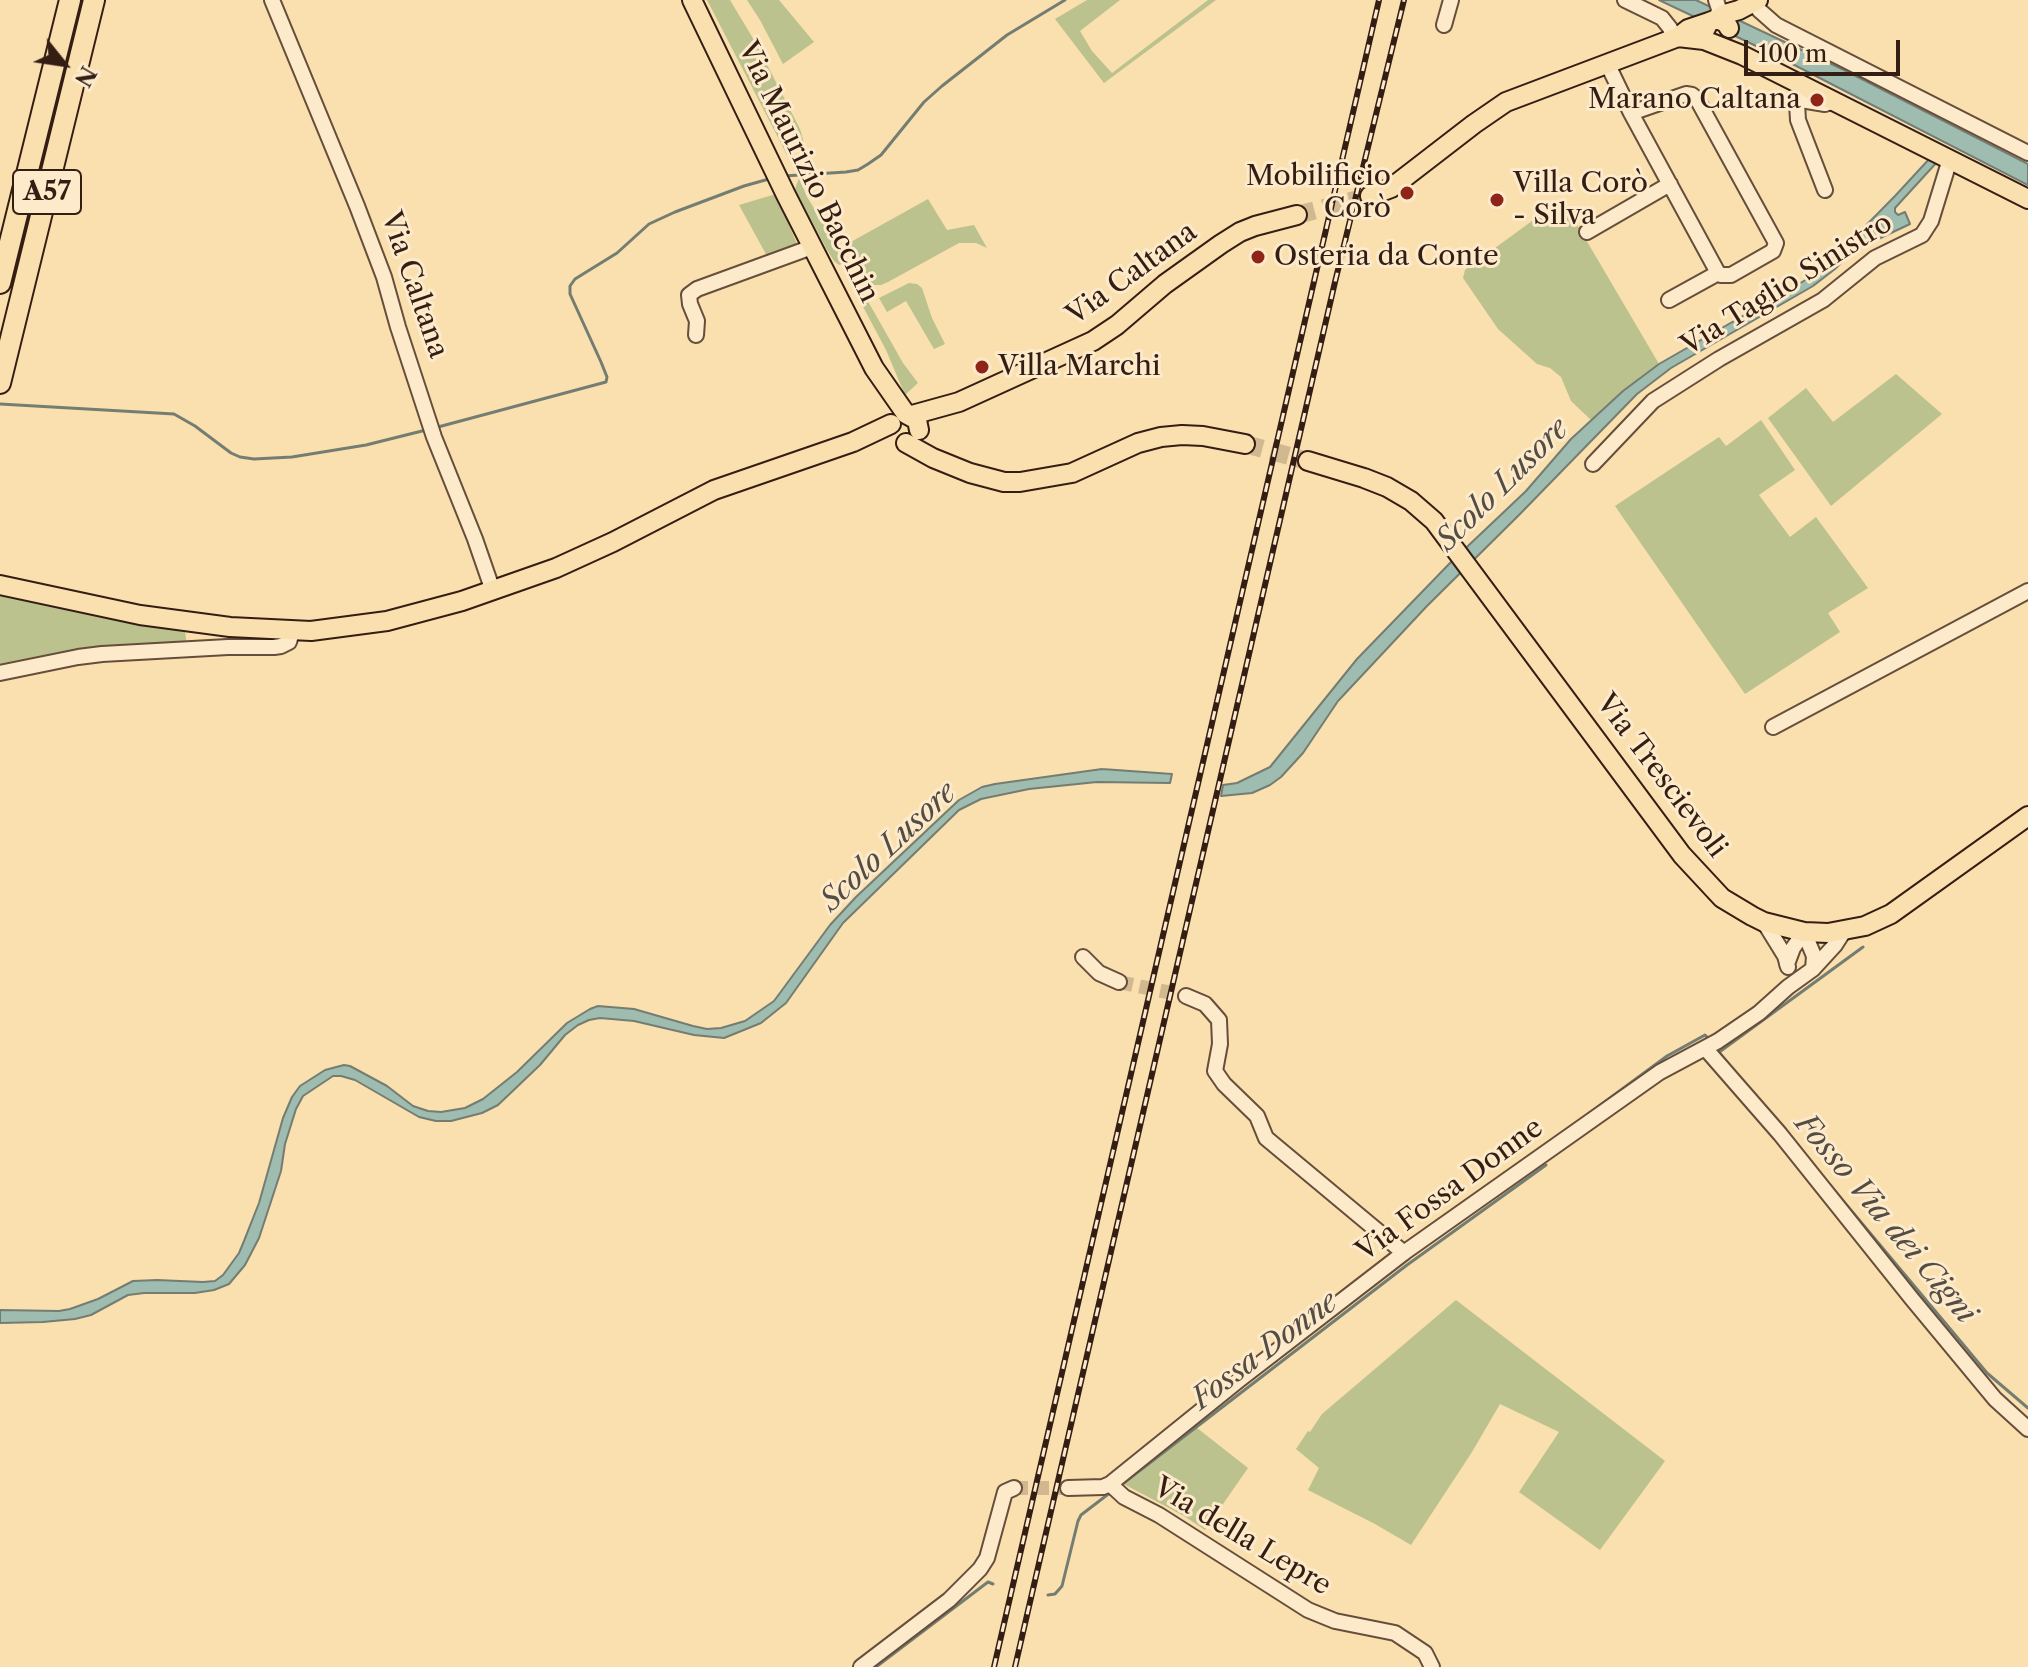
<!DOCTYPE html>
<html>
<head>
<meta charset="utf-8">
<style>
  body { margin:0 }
  #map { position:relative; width:2028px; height:1667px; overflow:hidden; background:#fadfaf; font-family:"Libre Caslon Text",serif }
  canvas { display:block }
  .north { position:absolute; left:24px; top:24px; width:80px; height:80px; -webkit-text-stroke:6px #fceacb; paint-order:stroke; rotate:120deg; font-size:22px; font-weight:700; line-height:32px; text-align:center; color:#341e14 }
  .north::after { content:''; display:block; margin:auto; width:28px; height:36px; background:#341e14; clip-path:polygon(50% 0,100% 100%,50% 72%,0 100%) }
  .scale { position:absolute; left:1744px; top:40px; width:156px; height:36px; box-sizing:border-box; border:4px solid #341e14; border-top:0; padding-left:10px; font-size:24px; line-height:28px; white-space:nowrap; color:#341e14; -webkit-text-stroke:6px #fceacb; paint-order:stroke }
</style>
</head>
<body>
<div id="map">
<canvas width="2028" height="1667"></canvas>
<div class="north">N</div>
<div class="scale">100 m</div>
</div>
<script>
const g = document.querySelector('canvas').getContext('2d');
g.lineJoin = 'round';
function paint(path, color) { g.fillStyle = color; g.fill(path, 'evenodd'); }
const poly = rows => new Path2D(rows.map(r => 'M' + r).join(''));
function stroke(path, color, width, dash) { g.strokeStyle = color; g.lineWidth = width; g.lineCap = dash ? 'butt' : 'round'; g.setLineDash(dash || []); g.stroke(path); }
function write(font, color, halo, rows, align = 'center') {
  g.font = font + ' "Libre Caslon Text",serif'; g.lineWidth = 6; g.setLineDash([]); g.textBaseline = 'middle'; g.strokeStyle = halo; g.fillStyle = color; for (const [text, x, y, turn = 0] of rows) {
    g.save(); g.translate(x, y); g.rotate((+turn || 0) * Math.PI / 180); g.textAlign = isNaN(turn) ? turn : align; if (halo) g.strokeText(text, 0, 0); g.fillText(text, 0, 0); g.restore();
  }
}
paint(poly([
  [707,0,730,0,757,45,800,129,804,143,787,155],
  [747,0,779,0,814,42,783,64,760,20],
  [1087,0,1120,0,1080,31,1092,51,1112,73,1208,0,1216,0,1104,83,1055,19],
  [799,178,807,197,843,254,845,260,844,263,839,265,834,261,827,250,795,189],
  [776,194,797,244,796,247,767,256,739,205],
  [928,199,947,230,974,225,987,248,976,243,959,243,888,282,881,285,874,285,860,269,851,253,849,243],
  [1562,199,1659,364,1623,391,1591,420,1571,401,1561,377,1550,368,1537,364,1498,329,1463,278,1465,270],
  [857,282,903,363,918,383,905,395,886,350,859,299],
  [909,283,917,284,922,288,932,318,945,344,934,349,906,301,887,312,879,298],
  [1896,374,1942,414,1831,506,1768,418,1806,388,1833,422],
  [1761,420,1795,470,1759,495,1790,537,1816,517,1868,588,1828,613,1840,632,1745,694,1615,506,1719,437,1726,446],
  [0,593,185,632,187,645,0,668],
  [1456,1300,1665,1461,1600,1550,1519,1492,1559,1432,1500,1404,1472,1452,1411,1545,1375,1524,1308,1490,1319,1468,1296,1449,1308,1431,1310,1432,1322,1414],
  [1192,1424,1248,1468,1205,1530,1184,1516,1120,1482]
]), '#bbc28d');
const water = poly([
  [1659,0,1696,0,1844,70,2028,164,2028,185,1771,53,1659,0],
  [1931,157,1938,161,1895,208,1895,212,1898,215,1905,212,1910,224,1853,251,1835,269,1813,286,1671,368,1637,394,1518,516,1427,606,1338,701,1303,753,1281,777,1270,785,1252,793,1221,796,1223,785,1237,783,1270,767,1357,659,1451,562,1526,491,1571,439,1623,391,1659,364,1809,278,1824,268,1895,196,1931,157],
  [1102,769,1172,774,1170,783,1097,782,1029,789,981,799,959,810,843,923,786,1003,761,1023,724,1038,694,1035,634,1021,600,1018,589,1020,578,1025,565,1035,540,1065,498,1105,482,1113,451,1121,436,1121,419,1117,355,1080,341,1076,333,1076,303,1096,296,1109,285,1144,281,1171,259,1238,245,1265,229,1284,214,1290,195,1293,144,1293,128,1295,91,1315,75,1319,43,1322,0,1323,0,1310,59,1311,70,1309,98,1299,133,1281,157,1280,203,1282,215,1281,223,1275,239,1253,244,1241,259,1203,283,1118,292,1097,300,1086,325,1070,344,1065,350,1066,387,1086,413,1106,428,1111,441,1112,465,1108,483,1099,517,1072,567,1023,590,1009,598,1006,634,1009,693,1026,707,1029,721,1028,745,1021,774,1001,830,925,856,897,959,800,982,787,995,784,1102,769]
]);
paint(water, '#9fbcb0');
stroke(water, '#747d72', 2);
stroke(poly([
  [784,176,846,172,858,170,868,164,881,155,924,102,942,86,1007,35,1065,0],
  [0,404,174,414,195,426,231,453,240,457,254,459,292,457,366,445,426,430],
  [438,427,606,382,607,377,601,362,570,294,570,286,575,279,617,253,649,224,675,212,744,186,769,179],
  [1717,1050,1739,1077],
  [1718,1053,1863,947],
  [1572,1126,1667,1056,1705,1035,1710,1040],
  [1829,1184,1987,1373,2028,1408],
  [1121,1485,1407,1265,1546,1165],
  [1048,1595,1055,1594,1062,1586,1078,1521,1081,1515,1111,1492],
  [876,1667,988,1582,993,1584]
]), '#747d72', 3);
stroke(poly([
  [1119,982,1186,996],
  [1014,1488,1068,1488]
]), '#d2b890', 14, [14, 7]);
stroke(poly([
  [1297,215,1370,196],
  [1245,444,1308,461]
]), '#d2b890', 18, [18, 9]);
const minor = poly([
  [272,0,357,206,384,277,398,327,434,437,475,539,493,591],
  [1625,0,1662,18,1670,28,1673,38],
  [1716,0,1719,9,1717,19],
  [1754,2,1759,10,1776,25,2028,153],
  [1444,25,1451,0],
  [1607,63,1631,113,1718,273],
  [1631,113,1686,94,1692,95,1697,99,1776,243,1773,251,1731,275,1721,275,1718,273,1669,300],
  [1825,190,1798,120,1797,104,1801,100,1825,104,1828,103,1830,100],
  [1587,232,1670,184],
  [696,335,697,321,690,304,689,295,697,289,812,247],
  [1593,464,1653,401,1719,359,1823,300,1875,258,1922,235,1931,221,1950,159],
  [0,673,78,657,102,654,228,647,274,647,281,646,289,642,292,632],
  [1773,727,2028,591],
  [1764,922,1785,956,1788,967],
  [1083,957,1099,973,1119,982],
  [1787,964,1793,948,1804,932,1814,956,1813,969],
  [1186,996,1205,1004,1219,1020,1220,1044,1215,1071,1224,1084,1257,1116,1266,1138,1404,1253],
  [1705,1048,1780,1134,1912,1299,1995,1399,2028,1429],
  [1110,1484,1124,1497,1159,1515,1308,1610,1335,1621,1395,1633,1425,1653,1432,1667],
  [1068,1488,1103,1487,1110,1484,1239,1380,1405,1252,1660,1072,1718,1041,1759,1013,1788,987,1813,969,1835,945,1844,931],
  [861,1667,949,1600,980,1569,987,1558,1005,1492,1014,1488]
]);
const major = poly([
  [692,0,786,195,874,368,906,414,917,420,919,430],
  [1717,19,1725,14,1739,10,1758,0],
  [1705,30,1709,22,1717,19,1726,23,1729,28],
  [1678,37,1704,40,1742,55,2028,199],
  [1370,196,1391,188,1474,124,1506,102,1678,37,1688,29,1709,22],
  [912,415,959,402,1093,341,1117,325,1165,284,1221,244,1240,232,1255,226,1297,215],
  [906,443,933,458,970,473,1004,482,1020,482,1072,473,1138,443,1161,437,1182,435,1203,436,1245,444],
  [1308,461,1364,478,1387,487,1411,501,1434,521,1682,855,1722,898,1752,916,1764,922,1804,932,1828,933,1865,926,1891,914,2028,816],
  [0,585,140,615,230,627,311,631,387,621,462,601,556,568,613,542,714,490,853,442,891,424]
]);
const highway = poly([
  [0,283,70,0],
  [0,383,94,0]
]);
stroke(minor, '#664e3b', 18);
stroke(major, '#341e14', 22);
stroke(highway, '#341e14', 24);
stroke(minor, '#fceacb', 14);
stroke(major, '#fadfaf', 18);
stroke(highway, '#fadfaf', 20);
const rail = poly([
  [994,1667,1379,0],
  [1015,1667,1335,282,1404,0]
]);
stroke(rail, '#341e14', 6);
stroke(rail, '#fceacb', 3, [9]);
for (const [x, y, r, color] of [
  [1817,100,8,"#8f2418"],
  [1407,193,8,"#8f2418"],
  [1497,200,8,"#8f2418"],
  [1258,257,8,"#8f2418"],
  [982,367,8,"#8f2418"]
]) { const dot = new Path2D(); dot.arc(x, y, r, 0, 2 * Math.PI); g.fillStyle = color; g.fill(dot); stroke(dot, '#fceacb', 3); }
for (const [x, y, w] of [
  [47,192,68]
]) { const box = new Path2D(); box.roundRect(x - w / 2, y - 22, w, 44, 6); g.fillStyle = '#fceacb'; g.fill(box); stroke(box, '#341e14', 2); }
write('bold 26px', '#341e14', null, [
  ["A57",47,192]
]);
write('28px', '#341e14', '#fceacb', [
  ["Marano Caltana",1801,100,"right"],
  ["Mobilificio",1391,177,"right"],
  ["Corò",1391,209,"right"],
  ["Villa Corò",1513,184],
  ["- Silva",1513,216],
  ["Osteria da Conte",1274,257],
  ["Villa Marchi",998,367]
], 'left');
write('28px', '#341e14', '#fceacb', [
  ["Via Maurizio Bacchin",808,172,64],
  ["Via Caltana",1132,274,-36],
  ["Via Caltana",414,285,71],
  ["Via Taglio Sinistro",1787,285,-32],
  ["Via Trescievoli",1661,776,53],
  ["Via Fossa Donne",1450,1190,-36],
  ["Via della Lepre",1242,1537,31]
]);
write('italic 30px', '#544d43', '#fceacb', [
  ["Scolo Lusore",1503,485,-45],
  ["Scolo Lusore",889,847,-43],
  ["Fosso Via dei Cigni",1885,1219,50],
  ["Fossa Donne",1265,1351,-37]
]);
</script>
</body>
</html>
